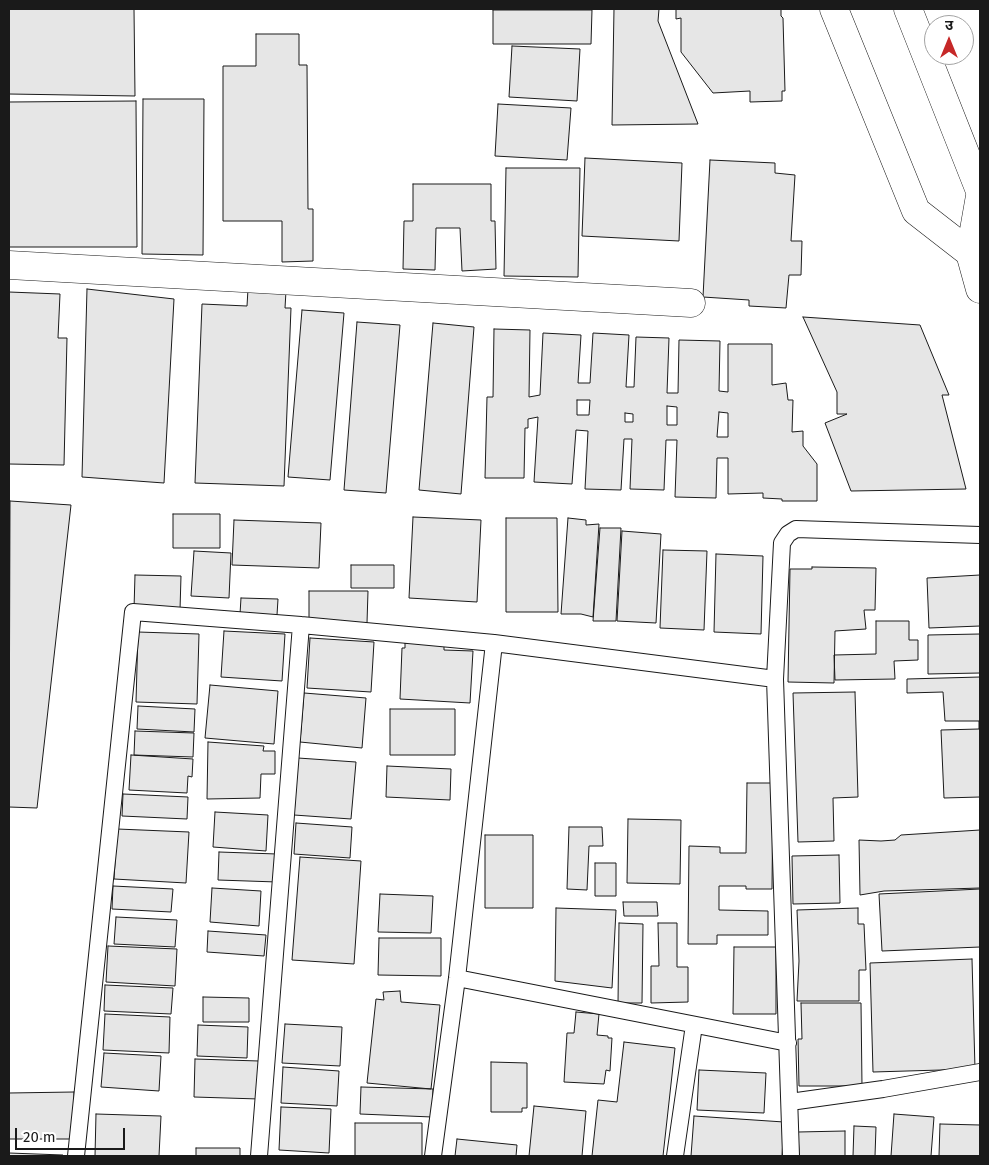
<!DOCTYPE html>
<html>
<head>
<meta charset="utf-8">
<style>
  body { margin:0 }
  #map { position:relative; width:989px; height:1165px; overflow:hidden; background:#fff; font-family:"Fira Sans","Noto Sans Devanagari",sans-serif }
  canvas { display:block }
  .frame { position:absolute; inset:0; border:10px solid #1a1a1a; pointer-events:none }
  .north { position:absolute; left:924px; top:15px; width:50px; height:50px; box-sizing:border-box; background:#fff; border:1px solid #a3a3a3; border-radius:50%; rotate:0deg; font-size:14px; font-weight:700; line-height:20px; text-align:center; color:#1a1a1a }
  .north::after { content:''; display:block; margin:auto; width:18px; height:22px; background:#c62828; clip-path:polygon(50% 0,100% 100%,50% 72%,0 100%) }
  .scale { position:absolute; left:15px; top:1128px; width:110px; height:22px; box-sizing:border-box; border:2px solid #1a1a1a; border-top:0; padding-left:6px; font-size:15px; line-height:18px; white-space:nowrap; color:#1a1a1a; -webkit-text-stroke:4px #fff; paint-order:stroke }
</style>
</head>
<body>
<div id="map">
<canvas width="989" height="1165"></canvas>
<div class="frame"></div>
<div class="north">उ</div>
<div class="scale">20 m</div>
</div>
<script>
const g = document.querySelector('canvas').getContext('2d');
g.lineJoin = 'round';
function paint(path, color) { g.fillStyle = color; g.fill(path, 'evenodd'); }
const poly = rows => new Path2D(rows.map(r => 'M' + r).join(''));
function stroke(path, color, width, dash) { g.strokeStyle = color; g.lineWidth = width; g.lineCap = dash ? 'butt' : 'round'; g.setLineDash(dash || []); g.stroke(path); }
const building = poly([
  [9,9,134,9,135,96,9,94,9,9],
  [614,9,659,9,658,21,698,124,612,125,614,9],
  [676,9,781,9,781,16,783,18,785,91,782,91,782,101,750,102,750,91,713,93,681,52,681,18,676,19,676,9],
  [493,10,592,10,591,44,493,44,493,10],
  [256,34,299,34,299,65,307,65,308,209,313,209,313,261,282,262,282,221,223,221,223,66,256,66,256,34],
  [512,46,580,49,577,101,509,97,512,46],
  [143,99,204,99,203,255,142,254,143,99],
  [136,101,137,247,9,247,9,102,136,101],
  [498,104,571,108,567,160,495,156,498,104],
  [585,158,682,163,679,241,582,236,585,158],
  [710,160,775,163,775,173,795,175,791,241,802,241,801,275,789,275,786,308,749,306,749,300,703,297,710,160],
  [506,168,580,168,578,277,504,276,506,168],
  [413,184,491,184,491,221,495,221,496,269,462,271,460,228,436,228,435,270,403,269,404,221,413,221,413,184],
  [87,289,174,299,164,483,82,477,87,289],
  [248,289,286,291,285,308,291,308,284,486,195,483,202,304,247,306,248,289],
  [9,292,60,294,58,338,67,338,64,465,9,464,9,292],
  [302,310,344,313,330,480,288,477,302,310],
  [803,317,920,325,949,395,942,395,966,489,851,491,825,423,847,414,837,414,837,392,803,317],
  [357,322,400,325,386,493,344,490,357,322],
  [433,323,474,327,461,494,419,490,433,323],
  [494,329,530,330,529,397,540,395,543,333,581,335,578,383,590,383,593,333,629,335,626,387,634,387,636,337,669,338,667,393,678,393,679,340,720,341,719,391,728,392,728,344,772,344,772,385,786,383,788,400,793,400,792,432,803,431,803,446,817,464,817,501,782,501,782,499,763,498,763,493,728,494,728,458,717,458,716,498,675,497,677,440,666,440,664,490,630,489,632,439,624,439,621,490,585,489,588,431,576,430,572,484,534,482,538,417,528,419,528,428,525,428,524,478,485,478,487,397,493,397,494,329],
  [577,400,590,400,589,415,577,415,577,400],
  [667,406,677,407,677,425,667,425,667,406],
  [719,412,728,413,728,437,717,437,719,412],
  [625,413,633,414,633,422,625,422,625,413],
  [10,501,71,505,37,808,9,807,10,501],
  [173,514,220,514,220,548,173,548,173,514],
  [413,517,481,520,477,602,409,598,413,517],
  [506,518,557,518,558,612,506,612,506,518],
  [568,518,586,520,586,525,599,524,593,617,581,614,561,614,568,518],
  [234,520,321,523,319,568,232,565,234,520],
  [600,528,621,528,616,621,593,621,600,528],
  [622,531,661,534,656,623,617,621,622,531],
  [663,550,707,551,704,630,660,628,663,550],
  [194,551,231,553,229,598,191,596,194,551],
  [716,554,763,556,761,634,714,632,716,554],
  [351,565,394,565,394,588,351,588,351,565],
  [812,567,876,568,875,610,864,610,866,629,835,631,834,683,788,682,790,569,812,569,812,567],
  [135,575,181,576,180,610,134,609,135,575],
  [980,575,980,626,929,628,927,578,980,575],
  [309,591,368,591,367,623,309,623,309,591],
  [241,598,278,599,277,615,240,614,241,598],
  [876,621,909,621,909,640,918,640,918,660,894,661,895,679,835,680,834,655,876,654,876,621],
  [224,631,285,634,282,681,221,677,224,631],
  [138,632,199,634,197,704,136,702,138,632],
  [980,634,980,673,928,674,928,635,980,634],
  [310,638,374,642,371,692,307,688,310,638],
  [405,643,444,644,444,650,473,651,470,703,400,699,402,648,405,648,405,643],
  [980,677,980,797,944,798,941,730,979,729,979,721,945,721,943,692,907,693,907,679,980,677],
  [210,685,278,691,274,744,205,738,210,685],
  [855,692,858,797,833,798,834,841,798,842,793,693,855,692],
  [304,693,366,698,362,748,300,742,304,693],
  [138,706,195,709,194,732,137,729,138,706],
  [390,709,455,709,455,755,390,755,390,709],
  [135,731,194,733,193,757,134,755,135,731],
  [208,742,264,746,263,751,275,751,275,774,261,774,260,798,207,799,208,742],
  [131,755,193,759,192,777,188,776,187,793,129,790,131,755],
  [298,758,356,762,351,819,294,815,298,758],
  [387,766,451,769,450,800,386,797,387,766],
  [747,783,773,783,772,889,746,889,746,886,719,886,719,910,768,911,768,935,717,935,717,944,688,944,689,846,720,847,720,853,746,853,747,783],
  [123,794,188,797,187,819,122,816,123,794],
  [215,812,268,815,266,851,213,847,215,812],
  [628,819,681,820,680,884,627,883,628,819],
  [296,823,352,827,350,858,294,854,296,823],
  [569,827,602,827,603,846,589,846,587,890,567,889,569,827],
  [117,829,189,832,186,883,114,879,117,829],
  [980,830,980,888,884,891,860,895,859,840,881,841,895,840,901,835,980,830],
  [485,835,533,835,533,908,485,908,485,835],
  [219,852,277,854,277,882,218,880,219,852],
  [839,855,840,903,793,904,792,856,839,855],
  [300,857,361,861,354,964,292,960,300,857],
  [595,863,616,863,616,896,595,896,595,863],
  [113,886,173,889,171,912,112,909,113,886],
  [212,888,261,891,259,926,210,922,212,888],
  [980,889,980,947,882,951,879,894,980,889],
  [380,894,433,896,431,933,378,932,380,894],
  [623,902,657,902,658,916,624,916,623,902],
  [556,908,616,910,612,988,555,981,556,908],
  [858,908,858,924,864,924,866,970,859,970,859,1001,797,1001,799,961,797,910,858,908],
  [116,917,177,920,175,947,114,944,116,917],
  [619,923,643,924,642,1003,618,1003,619,923],
  [658,923,677,923,677,967,688,967,688,1002,651,1003,651,966,659,966,658,923],
  [208,931,266,935,264,956,207,952,208,931],
  [379,938,441,938,441,976,378,975,379,938],
  [108,946,177,949,175,986,106,982,108,946],
  [734,947,776,947,776,1014,733,1014,734,947],
  [972,959,975,1069,873,1072,870,963,972,959],
  [105,985,173,988,171,1014,104,1011,105,985],
  [400,991,401,1002,440,1005,431,1089,367,1083,376,999,384,1000,383,992,400,991],
  [203,997,249,998,249,1022,203,1022,203,997],
  [801,1003,861,1003,862,1086,799,1086,798,1039,802,1039,801,1003],
  [576,1012,599,1014,597,1035,608,1036,608,1038,612,1038,610,1071,606,1070,604,1084,564,1082,567,1033,574,1033,576,1012],
  [105,1014,170,1017,169,1053,103,1050,105,1014],
  [285,1024,342,1027,340,1066,282,1063,285,1024],
  [198,1025,248,1027,247,1058,197,1056,198,1025],
  [624,1042,675,1048,663,1156,592,1156,598,1100,617,1102,624,1042],
  [104,1053,161,1056,159,1091,101,1087,104,1053],
  [195,1059,259,1061,259,1099,194,1097,195,1059],
  [491,1062,527,1063,527,1108,522,1108,522,1112,491,1112,491,1062],
  [283,1067,339,1071,337,1106,281,1103,283,1067],
  [699,1070,766,1073,764,1113,697,1110,699,1070],
  [361,1087,433,1089,432,1117,360,1114,361,1087],
  [74,1092,75,1139,9,1139,9,1093,74,1092],
  [534,1106,586,1111,582,1156,529,1156,534,1106],
  [281,1107,331,1109,329,1153,279,1150,281,1107],
  [96,1114,161,1116,159,1156,95,1156,96,1114],
  [894,1114,934,1117,931,1156,891,1156,894,1114],
  [694,1116,784,1122,782,1156,691,1156,694,1116],
  [355,1123,422,1123,422,1156,355,1156,355,1123],
  [940,1124,980,1125,980,1156,939,1156,940,1124],
  [854,1126,876,1127,875,1156,853,1156,854,1126],
  [845,1131,845,1156,799,1156,798,1132,845,1131],
  [457,1139,517,1145,516,1156,455,1156,457,1139],
  [196,1148,240,1148,240,1156,196,1156,196,1148],
  [9,1153,63,1155,63,1156,9,1156,9,1153]
]);
paint(building, '#e6e6e6');
stroke(building, '#1a1a1a', 1);
const lane = poly([
  [457,978,788,1043],
  [790,1102,883,1089,980,1072],
  [76,1156,133,612,301,625,494,643,775,679],
  [259,1156,301,625],
  [433,1156,457,978,494,643],
  [675,1156,694,1025],
  [791,1156,775,679,782,543,788,534,796,529,980,535]
]);
const street = poly([
  [9,265,691,303]
]);
const secondary = poly([
  [834,9,916,211,970,253],
  [908,9,980,191],
  [980,196,970,253,980,289]
]);
stroke(lane, '#1a1a1a', 18);
stroke(street, '#1a1a1a', 29);
stroke(secondary, '#1a1a1a', 29);
stroke(lane, '#fff', 16);
stroke(street, '#fff', 28);
stroke(secondary, '#fff', 28);
</script>
</body>
</html>
